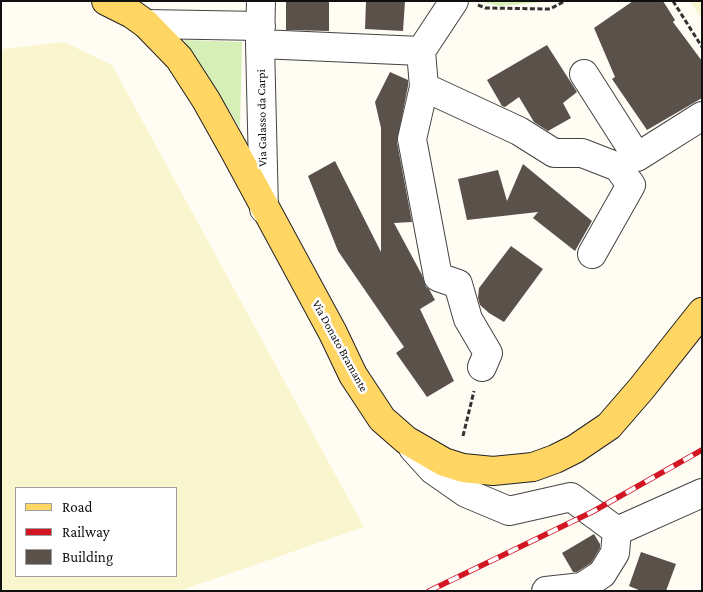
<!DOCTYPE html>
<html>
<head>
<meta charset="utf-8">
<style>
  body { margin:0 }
  #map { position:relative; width:703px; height:592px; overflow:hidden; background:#fffcf4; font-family:"Crimson Pro",serif }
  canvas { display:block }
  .frame { position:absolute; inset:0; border:2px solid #101010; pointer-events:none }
  .legend { position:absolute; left:15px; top:487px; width:162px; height:90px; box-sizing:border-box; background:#fff; border:1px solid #9f9f9f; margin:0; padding:6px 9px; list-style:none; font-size:15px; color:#101010 }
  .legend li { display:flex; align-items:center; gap:10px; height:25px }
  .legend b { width:25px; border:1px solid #9f9f9f }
</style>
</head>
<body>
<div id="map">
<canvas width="703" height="592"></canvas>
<div class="frame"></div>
<ul class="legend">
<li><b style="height:6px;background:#ffd564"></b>Road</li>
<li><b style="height:6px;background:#d21624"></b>Railway</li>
<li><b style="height:14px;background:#5b514b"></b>Building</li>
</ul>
</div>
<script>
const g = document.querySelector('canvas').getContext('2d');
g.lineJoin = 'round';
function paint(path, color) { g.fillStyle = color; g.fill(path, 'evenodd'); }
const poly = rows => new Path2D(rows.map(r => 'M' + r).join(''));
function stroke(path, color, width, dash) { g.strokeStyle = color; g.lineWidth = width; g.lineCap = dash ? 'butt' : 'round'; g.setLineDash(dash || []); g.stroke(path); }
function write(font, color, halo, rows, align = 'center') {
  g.font = font + ' "Crimson Pro",serif'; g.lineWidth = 5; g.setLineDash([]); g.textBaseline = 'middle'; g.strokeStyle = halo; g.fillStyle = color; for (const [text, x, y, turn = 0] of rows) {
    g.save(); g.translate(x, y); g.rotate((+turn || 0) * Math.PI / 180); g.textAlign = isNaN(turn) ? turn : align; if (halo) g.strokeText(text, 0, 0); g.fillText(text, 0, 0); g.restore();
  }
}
paint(poly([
  [690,1,702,1,702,20],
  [64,42,112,65,364,527,179,591,1,591,1,49],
  [16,488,176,488,176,576,16,576]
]), '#f9f5cf');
paint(poly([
  [479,1,553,1,500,6],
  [184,40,242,42,240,128]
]), '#d6efb7');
paint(poly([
  [286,1,329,1,329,31,286,30],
  [366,1,405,1,403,31,365,29],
  [633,1,663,1,675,20,673,22,702,61,702,98,647,130,612,79,615,77,594,28],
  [547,45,577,92,563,103,571,118,548,131,534,122,519,97,505,107,502,106,487,80],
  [390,72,408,80,408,86,397,142,412,222,394,223,422,275,426,287,429,289,435,300,420,309,454,381,427,397,396,353,404,347,338,251,308,176,335,161,381,252,381,128,375,102],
  [523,164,592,221,575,251,533,218,538,212,467,220,458,179,498,170,507,201],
  [511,246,543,269,504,322,489,313,480,305,478,298,479,288],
  [594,534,600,544,600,548,591,563,577,572,573,572,562,553],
  [641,552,676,564,666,591,641,591,629,586]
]), '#5b514b');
const street = poly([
  [261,1,260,44,264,209],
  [146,24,261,26],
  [260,44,421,51,424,87,412,139,438,277,458,284,468,319,488,353,482,367],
  [421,51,454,1],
  [584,74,637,157,702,116],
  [424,87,519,131,554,153,582,153,618,167,631,185,592,254],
  [413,448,433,470,466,493,509,511,571,497,617,531,615,553,602,574,582,587,546,591],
  [617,531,702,493]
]);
const primary = poly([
  [106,1,132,14,146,24,179,58,206,100,234,150,333,333,353,375,382,419,406,440,444,462,463,468,493,471,533,467,555,459,575,449,609,426,641,389,702,312]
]);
stroke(street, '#434343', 30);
stroke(primary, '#212121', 30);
stroke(poly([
  [673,1,702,47],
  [478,5,485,8,550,9,565,1],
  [463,436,474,391]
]), '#323232', 3, [5, 2.5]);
stroke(street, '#fff', 28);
stroke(primary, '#ffd564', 28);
const rail = poly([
  [429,591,592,512,702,450]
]);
stroke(rail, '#d21624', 5.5);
stroke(rail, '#fff', 4, [11]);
write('12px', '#101010', '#fff', [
  ["Via Galasso da Carpi",262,118,-91],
  ["Via Donato Bramante",340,346,61]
]);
</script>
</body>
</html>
